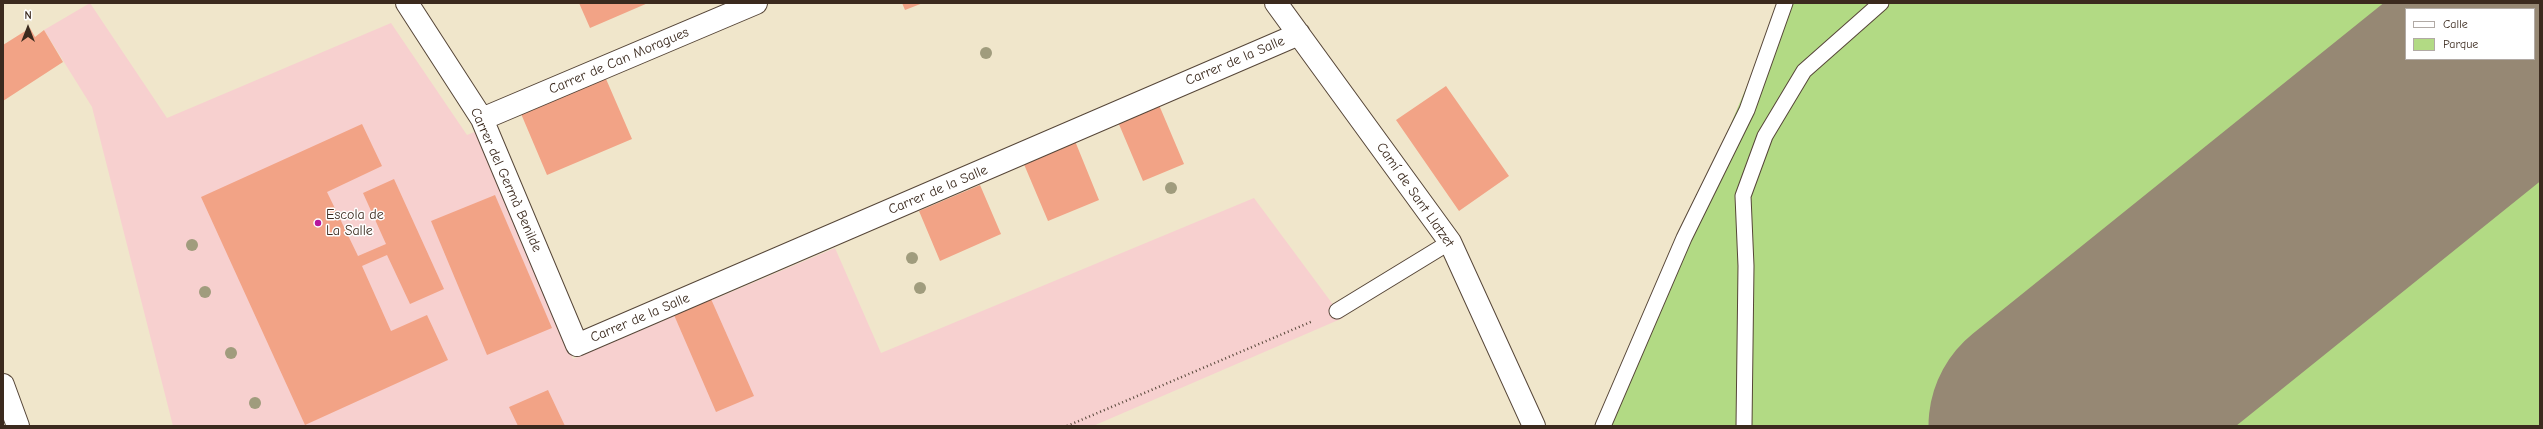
<!DOCTYPE html>
<html>
<head>
<meta charset="utf-8">
<style>
  body { margin:0 }
  #map { position:relative; width:2543px; height:429px; overflow:hidden; background:#f0e6cb; font-family:"Comic Neue",sans-serif }
  canvas { display:block }
  .frame { position:absolute; inset:0; border:4px solid #3b2a1e; pointer-events:none }
  .legend { position:absolute; left:2405px; top:8px; width:130px; height:52px; box-sizing:border-box; background:#fff; border:1px solid #b1aaa5; margin:0; padding:5px 7px; list-style:none; font-size:12px; color:#3b2a1e }
  .legend li { display:flex; align-items:center; gap:8px; height:20px }
  .legend b { width:20px; border:1px solid #b1aaa5 }
  .north { position:absolute; left:8px; top:8px; width:40px; height:40px; -webkit-text-stroke:3px #fff; paint-order:stroke; rotate:0deg; font-size:11px; font-weight:700; line-height:16px; text-align:center; color:#3b2a1e }
  .north::after { content:''; display:block; margin:auto; width:14px; height:18px; background:#3b2a1e; clip-path:polygon(50% 0,100% 100%,50% 72%,0 100%) }
</style>
</head>
<body>
<div id="map">
<canvas width="2543" height="429"></canvas>
<div class="frame"></div>
<ul class="legend">
<li><b style="height:5px;background:#fff"></b>Calle</li>
<li><b style="height:11px;background:#b2da84"></b>Parque</li>
</ul>
<div class="north">N</div>
</div>
<script>
const g = document.querySelector('canvas').getContext('2d');
g.lineJoin = 'round';
function paint(path, color) { g.fillStyle = color; g.fill(path, 'evenodd'); }
const poly = rows => new Path2D(rows.map(r => 'M' + r).join(''));
function stroke(path, color, width, dash) { g.strokeStyle = color; g.lineWidth = width; g.lineCap = dash ? 'butt' : 'round'; g.setLineDash(dash || []); g.stroke(path); }
function write(font, color, halo, rows, align = 'center') {
  g.font = font + ' "Comic Neue",sans-serif'; g.lineWidth = 3; g.setLineDash([]); g.textBaseline = 'middle'; g.strokeStyle = halo; g.fillStyle = color; for (const [text, x, y, turn = 0] of rows) {
    g.save(); g.translate(x, y); g.rotate((+turn || 0) * Math.PI / 180); g.textAlign = isNaN(turn) ? turn : align; if (halo) g.strokeText(text, 0, 0); g.fillText(text, 0, 0); g.restore();
  }
}
paint(poly([
  [90,3,167,118,391,23,467,135,477,131,573,359,835,248,881,353,1254,198,1343,318,1093,426,173,426,92,107,44,30]
]), '#f7d0cf');
paint(poly([
  [1782,3,2479,3,2471,9,2406,9,2406,59,2409,59,1956,426,1603,426],
  [2540,103,2540,426,2135,426,2428,193]
]), '#b2da84');
stroke(poly([
  [2055,426,2111,382]
]), '#968874', 95);
stroke(poly([
  [2047,426,2503,59]
]), '#968874', 237);
paint(poly([
  [579,3,648,3,590,28],
  [902,3,923,3,905,10],
  [30,28,35,37,44,30,63,62,3,101,3,45],
  [603,72,632,139,547,175,519,109],
  [1446,86,1509,176,1459,211,1396,120],
  [1159,105,1184,164,1143,181,1118,122],
  [362,124,382,166,327,192,358,256,386,244,363,193,394,179,444,289,410,304,387,255,362,266,391,331,427,315,448,360,305,425,201,197],
  [1075,141,1099,200,1048,221,1023,162],
  [980,185,1001,234,940,261,919,211],
  [495,195,552,328,487,355,431,221],
  [711,299,754,396,716,412,674,315],
  [548,390,565,426,518,426,509,407]
]), '#f2a386');
const lane = poly([
  [1337,311,1450,242],
  [1603,426,1684,238,1747,110,1785,3],
  [1744,426,1746,266,1743,196,1765,136,1804,71,1881,3]
]);
const street = poly([
  [407,3,482,119,577,345,1299,34],
  [1276,3,1450,242,1534,426],
  [482,119,756,3],
  [3,385,18,426]
]);
stroke(lane, '#564638', 17);
stroke(street, '#564638', 24);
stroke(poly([
  [1067,426,1313,321]
]), '#564638', 2.5, [1, 3]);
stroke(lane, '#fff', 15);
stroke(street, '#fff', 22);
g.fillStyle = '#a09c7d';
for (const [x, y] of [
  [986,53],
  [1171,188],
  [192,245],
  [912,258],
  [920,288],
  [205,292],
  [231,353],
  [255,403]
]) { g.beginPath(); g.arc(x, y, 6, 0, 2 * Math.PI); g.fill(); }
for (const [x, y, r, color] of [
  [318,223,4,"#b5179e"]
]) { const dot = new Path2D(); dot.arc(x, y, r, 0, 2 * Math.PI); g.fillStyle = color; g.fill(dot); stroke(dot, '#fff', 1.5); }
write('14px', '#3b2a1e', '#fff', [
  ["Carrer de Can Moragues",619,61,-23],
  ["Carrer de la Salle",1235,61,-23],
  ["Carrer del Germà Benilde",506,180,66],
  ["Carrer de la Salle",938,190,-23],
  ["Camí de Sant Llatzet",1415,195,55],
  ["Carrer de la Salle",640,318,-23]
]);
write('14px', '#3b2a1e', '#fff', [
  ["Escola de",326,215],
  ["La Salle",326,231]
], 'left');
</script>
</body>
</html>
